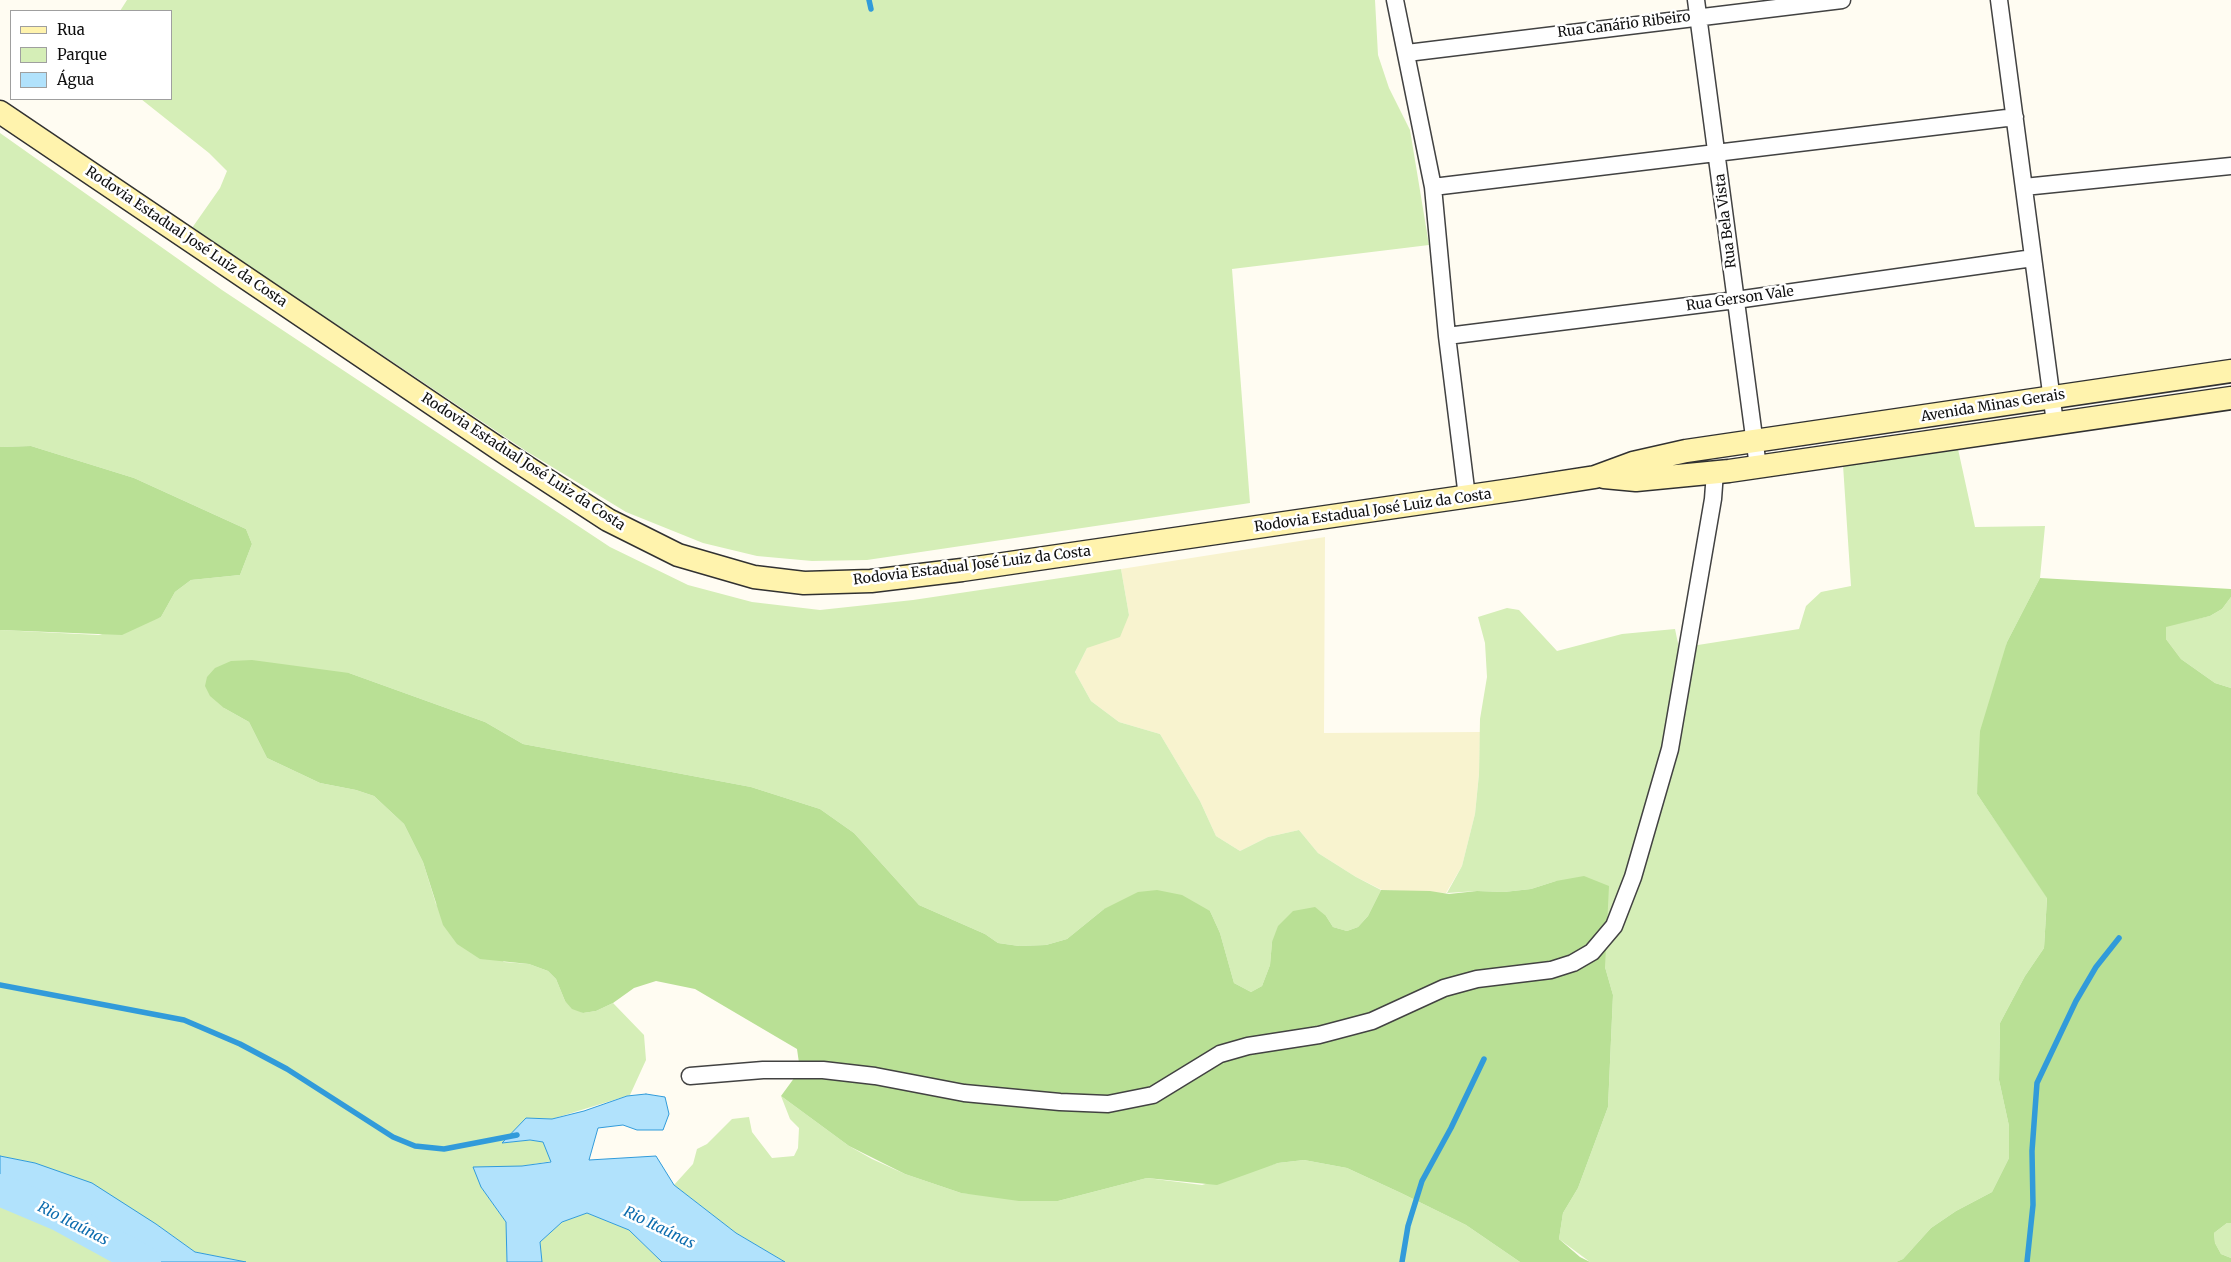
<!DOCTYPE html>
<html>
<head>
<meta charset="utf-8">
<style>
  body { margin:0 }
  #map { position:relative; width:2231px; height:1262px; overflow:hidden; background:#fffcf2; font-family:Merriweather,serif }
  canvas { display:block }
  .legend { position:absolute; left:10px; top:10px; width:162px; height:90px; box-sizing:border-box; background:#fff; border:1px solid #9f9f9f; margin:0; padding:6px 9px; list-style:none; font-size:15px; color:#0f0f0f }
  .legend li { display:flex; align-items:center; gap:10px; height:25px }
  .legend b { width:25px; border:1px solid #9f9f9f }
</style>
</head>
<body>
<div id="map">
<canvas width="2231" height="1262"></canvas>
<ul class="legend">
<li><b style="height:6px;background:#fff3ad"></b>Rua</li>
<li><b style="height:14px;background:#d5eeb7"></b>Parque</li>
<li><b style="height:14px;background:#b1e2fc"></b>Água</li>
</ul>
</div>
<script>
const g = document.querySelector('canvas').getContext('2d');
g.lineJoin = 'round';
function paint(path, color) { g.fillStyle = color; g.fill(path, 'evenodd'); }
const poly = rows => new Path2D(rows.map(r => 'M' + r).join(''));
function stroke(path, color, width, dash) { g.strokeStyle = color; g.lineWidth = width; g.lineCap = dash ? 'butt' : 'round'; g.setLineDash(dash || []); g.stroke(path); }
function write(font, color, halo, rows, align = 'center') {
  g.font = font + ' Merriweather,serif'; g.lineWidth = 5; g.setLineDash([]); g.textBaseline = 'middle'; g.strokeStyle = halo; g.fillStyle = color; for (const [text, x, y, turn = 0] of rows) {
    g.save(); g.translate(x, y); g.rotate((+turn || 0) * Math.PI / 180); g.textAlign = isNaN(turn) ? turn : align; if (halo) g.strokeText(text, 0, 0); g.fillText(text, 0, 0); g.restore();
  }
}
paint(poly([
  [1325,537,1324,733,1480,732,1479,774,1475,814,1462,866,1446,893,1382,890,1356,877,1318,853,1299,830,1268,837,1240,851,1216,836,1200,801,1160,734,1119,722,1091,701,1075,672,1087,648,1129,615,1121,569]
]), '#f8f3cf');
paint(poly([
  [127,0,1375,0,1378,55,1389,88,1410,130,1429,245,1232,269,1250,503,867,560,812,561,757,556,703,543,626,512,526,451,192,228,220,188,227,171,209,153,141,99,171,99,171,11,120,11],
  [0,133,222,290,610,547,688,585,752,602,820,610,913,600,1121,569,1129,615,1120,637,1087,648,1075,672,1091,701,1119,722,1160,734,1200,801,1216,836,1240,851,1268,837,1299,830,1318,853,1356,877,1381,890,1368,916,1358,927,1347,931,1333,927,1326,916,1272,942,1270,965,1262,986,1251,992,1234,983,1220,933,1210,911,1104,909,1067,939,1046,945,1019,946,998,943,985,934,919,905,854,833,820,809,751,787,523,744,485,722,349,673,224,708,249,722,267,758,320,783,356,790,374,796,404,824,423,862,436,904,504,962,529,964,548,971,556,979,565,1001,583,1013,596,1011,613,1003,644,1035,646,1060,630,1095,552,1119,526,1118,503,1143,530,1140,543,1142,552,1161,522,1166,481,1187,506,1222,507,1262,246,1262,195,1252,156,1224,35,1163,0,1156,0,630,99,635,161,617,175,592,191,580,240,575,252,544,246,529,134,478,31,446,0,447],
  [1958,449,1975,527,2045,526,2040,578,2007,642,1977,794,2047,897,2044,948,2025,976,2000,1023,1999,1080,2009,1126,2009,1158,1992,1192,1956,1211,1931,1228,1903,1259,1896,1262,1590,1262,1559,1239,1563,1213,1578,1188,1608,1107,1613,995,1605,967,1556,881,1531,889,1504,892,1477,891,1447,893,1462,866,1475,814,1479,774,1480,719,1487,677,1485,643,1478,617,1507,608,1519,610,1557,651,1622,634,1675,629,1679,648,1799,629,1806,606,1821,592,1851,586,1843,465],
  [2231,597,2231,688,2215,683,2181,659,2166,639,2166,626,2210,616,2222,609],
  [781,1096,849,1146,872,1159,905,1174,961,1193,1058,1201,1147,1178,1202,1185,1278,1163,1304,1160,1347,1168,1401,1193,1466,1225,1520,1262,785,1262,736,1233,674,1185,693,1164,697,1149,707,1144,732,1119,749,1117,752,1132,772,1158,794,1156,798,1148,799,1128,790,1119],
  [0,1195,20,1196,53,1212,109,1247,118,1262,0,1262],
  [587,1213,629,1230,662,1262,542,1262,540,1242,562,1222],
  [2227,1223,2231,1223,2231,1258,2221,1254,2215,1243,2214,1233]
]), '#d5eeb7');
paint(poly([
  [31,446,134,478,246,529,252,544,240,575,191,580,175,592,161,617,122,635,0,630,0,447],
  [2040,578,2231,589,2231,597,2222,609,2210,616,2166,627,2166,639,2181,659,2215,683,2231,688,2231,1223,2227,1223,2214,1233,2215,1243,2221,1254,2231,1258,2231,1262,1896,1262,1903,1259,1931,1228,1956,1211,1992,1192,2009,1158,2009,1126,1999,1080,2000,1023,2025,976,2044,948,2047,898,1977,794,1980,731,2007,642],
  [252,660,349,673,485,722,523,744,751,787,820,809,854,833,919,905,985,934,998,943,1019,946,1046,945,1067,939,1104,909,1138,892,1157,890,1182,895,1210,911,1220,933,1234,983,1251,992,1262,986,1270,965,1272,942,1278,926,1293,911,1315,907,1326,916,1333,927,1347,931,1358,927,1368,916,1381,890,1430,891,1449,894,1477,891,1504,892,1531,889,1556,881,1584,876,1609,886,1605,967,1613,995,1608,1107,1578,1188,1563,1213,1559,1239,1580,1257,1590,1262,1520,1262,1466,1225,1401,1193,1347,1168,1304,1160,1278,1163,1217,1185,1147,1178,1058,1201,1019,1201,961,1193,905,1174,849,1146,781,1096,800,1070,797,1049,695,989,656,981,634,988,613,1003,596,1011,583,1013,572,1009,565,1001,556,979,548,971,529,964,480,959,457,944,443,925,423,862,404,824,374,796,356,790,320,783,267,758,249,722,224,708,210,696,205,686,207,677,215,668,231,661]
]), '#b9e095');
const water = poly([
  [646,1094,665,1097,669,1114,663,1130,637,1130,623,1125,598,1128,589,1160,656,1156,674,1185,736,1233,785,1262,662,1262,629,1230,587,1213,562,1222,540,1242,542,1262,507,1262,506,1222,481,1187,473,1167,522,1166,551,1162,543,1142,530,1140,502,1143,526,1118,552,1119,584,1111,627,1096,646,1094],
  [0,1156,35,1163,92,1183,156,1224,195,1252,246,1262,118,1262,108,1247,53,1212,20,1196,0,1195,0,1156]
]);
paint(water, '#b1e2fc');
stroke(water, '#319bda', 1);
stroke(poly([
  [869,0,871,9],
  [0,985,184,1020,240,1044,287,1069,393,1137,415,1146,444,1149,517,1135],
  [1402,1262,1408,1226,1422,1181,1451,1128,1484,1059],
  [2027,1262,2033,1205,2032,1151,2037,1083,2076,1001,2096,967,2119,938]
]), '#319bda', 5.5);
stroke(poly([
  [0,1190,59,1215,145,1262]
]), '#b1e2fc', 32);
const street = poly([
  [1395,0,1433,187,1447,336,1467,497],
  [1696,0,1758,467],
  [1999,0,2055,423],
  [1407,53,1842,0],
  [1433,187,2015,117],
  [2024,187,2231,166],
  [1447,336,1736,300,2033,258],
  [690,1076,763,1070,823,1070,875,1076,964,1093,1060,1102,1108,1104,1153,1095,1220,1054,1248,1046,1319,1035,1372,1021,1444,988,1477,979,1551,970,1573,963,1592,952,1614,926,1633,877,1670,749,1713,499,1715,472]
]);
const secondary = poly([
  [0,112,508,455,608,520,678,555,754,577,804,583,871,581,962,570,1518,489,1595,477,1633,463,1686,451,2231,371],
  [1604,477,1636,480,1729,471,2231,398]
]);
stroke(street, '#424242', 19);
stroke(secondary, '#313131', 25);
stroke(street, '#fff', 16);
stroke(secondary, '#fff3ad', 22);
write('14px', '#0f0f0f', '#fff', [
  ["Rua Canário Ribeiro",1624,25,-7],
  ["Rua Bela Vista",1726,221,-97],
  ["Rodovia Estadual José Luiz da Costa",186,237,34],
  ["Rua Gerson Vale",1740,299,-8],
  ["Avenida Minas Gerais",1993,406,-9],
  ["Rodovia Estadual José Luiz da Costa",523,462,33],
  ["Rodovia Estadual José Luiz da Costa",1373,511,-8],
  ["Rodovia Estadual José Luiz da Costa",972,566,-7]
]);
write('italic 15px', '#0c6cae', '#fff', [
  ["Rio Itaúnas",73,1224,27],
  ["Rio Itaúnas",659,1228,26]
]);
</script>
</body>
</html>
